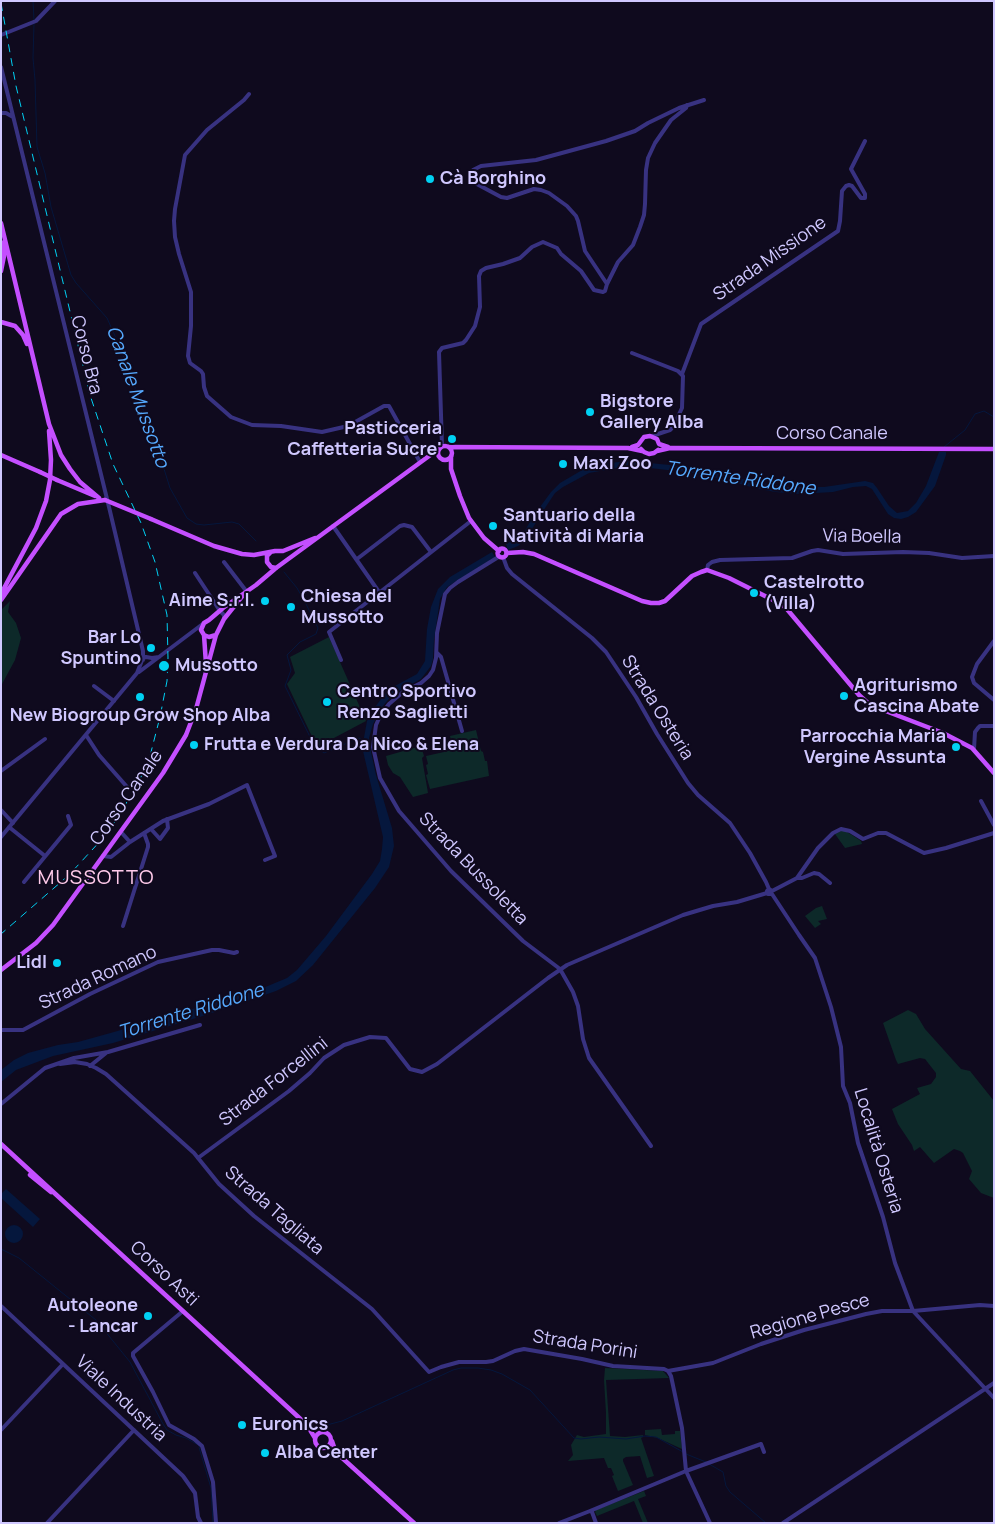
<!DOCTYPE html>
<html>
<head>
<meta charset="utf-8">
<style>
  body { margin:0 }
  #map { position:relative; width:995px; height:1524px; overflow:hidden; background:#0f0a1e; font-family:Manrope,sans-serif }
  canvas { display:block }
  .frame { position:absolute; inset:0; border:2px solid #d0c8ff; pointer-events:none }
</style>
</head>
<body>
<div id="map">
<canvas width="995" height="1524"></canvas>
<div class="frame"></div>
</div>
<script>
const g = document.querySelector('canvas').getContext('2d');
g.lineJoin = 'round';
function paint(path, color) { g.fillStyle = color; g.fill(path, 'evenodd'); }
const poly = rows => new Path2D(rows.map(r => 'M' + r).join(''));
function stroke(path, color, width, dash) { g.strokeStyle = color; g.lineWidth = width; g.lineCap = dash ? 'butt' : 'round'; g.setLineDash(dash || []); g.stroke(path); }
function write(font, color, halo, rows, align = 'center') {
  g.font = font + ' Manrope,sans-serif'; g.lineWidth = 4; g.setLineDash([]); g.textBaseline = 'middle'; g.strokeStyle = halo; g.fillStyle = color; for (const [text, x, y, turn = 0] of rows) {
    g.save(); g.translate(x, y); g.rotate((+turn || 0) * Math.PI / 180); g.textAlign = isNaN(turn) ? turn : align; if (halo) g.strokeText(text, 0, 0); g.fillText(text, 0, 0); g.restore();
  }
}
paint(poly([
  [10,601,8,612,16,623,21,638,15,660,1,686,1,610],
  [329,637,366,721,317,747,287,684,295,673,290,657],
  [476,730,481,751,483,752,485,761,487,761,489,776,430,789,426,775,428,774,426,765,428,764,426,756,453,750,450,736],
  [421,746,424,756,422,758,428,793,413,797,400,777,393,773,388,765,386,756],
  [841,831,845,831,852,835,861,841,862,844,845,848,835,834],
  [822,906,827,919,818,921,821,924,815,928,805,916,816,908],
  [908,1010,916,1014,925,1029,961,1069,970,1071,994,1101,994,1198,981,1193,969,1179,972,1171,963,1153,960,1151,954,1149,934,1163,920,1147,914,1151,912,1145,898,1124,892,1109,920,1094,917,1088,931,1084,936,1077,936,1073,925,1059,920,1058,898,1064,896,1060,883,1023],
  [605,1368,663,1371,669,1378,606,1380,610,1436,625,1437,643,1435,643,1437,641,1438,654,1476,647,1478,640,1456,626,1457,623,1459,623,1461,633,1485,618,1491,612,1476,614,1475,611,1468,608,1468,604,1458,568,1461,573,1455,571,1445,577,1435,584,1437,606,1434,606,1413,604,1380],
  [661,1429,662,1435,675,1434,675,1431,680,1431,682,1449,658,1438,645,1435,645,1430],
  [644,1491,646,1496,638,1499,648,1523,643,1523,634,1501,597,1516,595,1512,596,1510]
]), '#0d2929');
paint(poly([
  [939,452,946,452,946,455,935,486,916,512,908,517,901,519,894,518,888,514,872,489,866,486,853,487,833,492,799,494,775,492,755,488,701,474,650,468,650,463,708,469,749,481,789,487,824,487,865,481,873,483,877,488,889,506,897,513,908,511,916,503,926,486],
  [626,461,644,462,643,468,617,468,589,473,563,487,555,493,547,505,525,540,518,546,508,550,506,544,522,536,532,518,551,492,560,483,584,469,595,465],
  [492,552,495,557,447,587,440,599,434,640,433,659,431,666,421,679,392,695,383,706,373,724,369,738,371,752,376,775,392,828,394,846,389,867,375,888,313,965,296,981,276,991,206,1015,113,1043,53,1056,16,1070,1,1082,1,1070,14,1060,28,1053,58,1045,78,1042,114,1032,233,997,263,988,287,978,297,970,326,936,372,874,380,861,382,849,383,837,363,751,363,743,367,721,375,707,385,694,393,687,417,674,425,661,427,629,431,607,438,589,450,577],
  [6,1189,40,1219,33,1227,1,1198,1,1194],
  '5 1234a9 9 0 1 1 18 0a9 9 0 1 1-18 0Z'
]), '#05173d');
stroke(poly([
  [33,1,34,20],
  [34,24,33,58,35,80,37,147,45,173,51,207,71,275,76,283,107,318,120,347,159,453,170,488,187,518,196,524,204,525,232,522,239,524,256,541],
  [944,447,965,430,975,414,984,411,994,417],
  [284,572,297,588,306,604,318,628,316,634,300,642,287,655,291,670,285,686,314,745,324,753,359,738,364,741],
  [1,1249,19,1258,96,1320,130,1362,163,1424,167,1430,176,1435,186,1438,200,1446],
  [319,1427,342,1421,453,1370,461,1368,478,1368,491,1370,502,1374,530,1390,574,1438,581,1439,599,1437,626,1439,645,1436,656,1437,683,1452],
  [199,1447,211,1488,213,1523],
  [686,1454,706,1462],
  [709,1464,723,1472,726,1486,730,1492,766,1523]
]), '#05173d', 1);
stroke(poly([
  [1,35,36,21,55,1],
  [1,67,109,507,143,651,143,660],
  [249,94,244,100,207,130,185,155,175,209,174,221,175,237,179,254,191,292,191,326,188,356,190,363,201,371,203,374,204,387,207,396,231,417,252,425,281,426,322,432,348,426,384,406,389,406,420,462],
  [1,113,6,113,13,117],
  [607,284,618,262,633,245,640,227,644,215,645,204,646,170,648,158,655,143,671,120,686,108,687,105],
  [632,353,678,371,683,376,682,408,673,427,670,430,652,436],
  [682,374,701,324,838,231,840,221,842,191,846,186,849,185,852,186,861,198,865,198,865,194,851,169,865,141],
  [442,446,439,352,442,348,463,343,466,340,475,326,480,307,479,276,481,271,486,268,503,264,520,258,532,247,543,242,557,248,561,254,581,271,594,290,603,292,605,291,607,284,585,251,578,221,576,216,567,206,549,193,541,190,534,189,507,198,501,197,473,182,471,175,473,170,481,166,536,160,606,141,635,131,648,123,679,108,704,100],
  [333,526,379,592],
  [500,556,458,582,450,588,445,594,437,633,436,658,433,670,429,676,421,683,403,692,389,704,380,716,376,725,373,747,380,778,399,811,451,871,523,941,560,969,573,992,578,1006,583,1039,589,1058,651,1146],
  [503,557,507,568,512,574,592,638,606,652,636,697,657,734,688,783,698,795,730,823,750,853,766,882,769,889],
  [357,559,400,526,404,525,412,527,431,552],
  [224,562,247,592],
  [707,570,708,565,712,562,720,560,792,558,812,551,818,550,843,554,903,552,929,553,962,558,994,556],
  [195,573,220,611,224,615,224,619],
  [994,641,977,664,972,677,974,683,994,700],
  [437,653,441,657,462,731],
  [341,660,329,632,471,521],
  [139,672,204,623],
  [94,686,114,701],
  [86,735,99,755,128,788],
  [974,749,975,732,978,728,980,726,994,726],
  [1,771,45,739],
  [981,801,994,825],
  [1,810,13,823],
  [9,827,45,856],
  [151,829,160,839,168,828,167,819],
  [121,832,130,842],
  [994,833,946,848,924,853,886,833,878,833,863,839,850,831,841,829,833,833,818,848,797,878,772,891,769,889,767,891,768,894,772,894,799,935,815,958,831,1007,841,1047,843,1086,850,1103,858,1143,883,1217,895,1263,913,1311,994,1398],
  [1,837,137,673,143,658,146,657,152,658,159,657],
  [103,856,111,857,130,842,163,821,209,804,247,785,275,856,265,860],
  [797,878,802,878,814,873,819,874,830,883],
  [24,882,71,825,68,816],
  [123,926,148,847,148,844,144,833],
  [1,1030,23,1030,90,994,158,962,212,950,219,950,234,953,237,952],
  [60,1064,75,1062,87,1064,96,1068,106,1074,194,1153,219,1184,254,1216,372,1309,429,1372,441,1367,459,1362,486,1362,493,1361,515,1351,524,1349,582,1359,613,1366,664,1369,668,1371,671,1376,682,1428,686,1471,710,1523],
  [90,1066,106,1053],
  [1,1104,45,1068,74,1058,108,1052,200,1025],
  [198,1158,289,1091,310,1073,324,1058,344,1045,370,1037,386,1038,410,1069,422,1072,437,1064,548,978,567,965,683,915,713,906,737,902,767,893],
  [1,1306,183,1476,195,1493,198,1517,201,1523],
  [183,1311,133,1353,133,1356,153,1392,169,1425,194,1439,202,1446,213,1482,216,1523],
  [668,1371,713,1363,761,1344,804,1330,866,1314,882,1311,913,1311,980,1305,994,1306],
  [1,1430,63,1364],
  [590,1511,686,1471,761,1444,764,1452],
  [47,1523,134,1430],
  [559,1523,590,1511,592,1512,596,1523],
  [783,1523,994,1383]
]), '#383281', 4);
stroke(poly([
  [1,223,49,424,61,455,70,469,80,482,99,498],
  [1,271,4,256,4,242],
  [1,322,15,326,23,335,27,344],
  '438 453a7 7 0 1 1 14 0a7 7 0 1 1-14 0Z',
  [449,447,628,448,642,451],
  [632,447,638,445,644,437,650,436,657,439,659,444,668,447],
  [641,449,644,452,649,454,654,453,658,450],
  [657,451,670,448,994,449],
  [1,455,40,472],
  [451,456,451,469,460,496,469,518,484,538,499,551],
  [57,480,95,496],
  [151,519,214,546,242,554,254,555,275,551,283,551,315,538],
  '497.5 553a4.5 4.5 0 1 1 9 0a4.5 4.5 0 1 1-9 0Z',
  [270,553,267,556,267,562,271,567,276,568],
  [507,553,523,552,534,554,642,601,651,603,659,603,665,601,692,576,701,572,707,570,729,578,779,603,786,608,859,695,870,705,943,733,972,748,994,773],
  [1,594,36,528,46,501,50,480,51,460,49,431],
  [1,600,61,514,78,504,105,500],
  [204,635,206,664],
  [216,635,209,637,204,635,201,630,204,623,209,620,223,608,256,585,276,568,440,448],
  [1,970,36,943,53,925,163,773,186,735,196,709,216,635,224,619,244,594],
  [1,1144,307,1425,315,1438],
  [30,1175,51,1192],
  '315 1440a8 8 0 1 1 16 0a8 8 0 1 1-16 0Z',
  [332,1441,334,1447,340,1456,414,1523]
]), '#c44fff', 4.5);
stroke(poly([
  [1,3,16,86,90,395,113,464,141,523,155,562,167,615,168,658,167,681,160,717,150,756,142,775,119,816,103,838,69,875,1,934]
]), '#00d1f3', 1, [8, 6]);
stroke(poly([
  [40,472,57,480],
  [105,500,151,519]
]), '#c44fff', 4.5);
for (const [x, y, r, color] of [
  [430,179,5,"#00d1f3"],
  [590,412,5,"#00d1f3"],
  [452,439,5,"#00d1f3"],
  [563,464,5,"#00d1f3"],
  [493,526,5,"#00d1f3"],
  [754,593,5,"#00d1f3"],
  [265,601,5,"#00d1f3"],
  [291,607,5,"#00d1f3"],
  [151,648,5,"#00d1f3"],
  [164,666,6,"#00d1f3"],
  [844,696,5,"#00d1f3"],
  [140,697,5,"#00d1f3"],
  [327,702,5,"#00d1f3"],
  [194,745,5,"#00d1f3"],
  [956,747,5,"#00d1f3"],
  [57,963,5,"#00d1f3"],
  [148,1316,5,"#00d1f3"],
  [242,1425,5,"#00d1f3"],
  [265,1453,5,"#00d1f3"]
]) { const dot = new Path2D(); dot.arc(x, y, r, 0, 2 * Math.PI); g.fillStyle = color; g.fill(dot); stroke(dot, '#0f0a1e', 2); }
write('bold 18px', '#d0c8ff', '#0f0a1e', [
  ["Cà Borghino",440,179],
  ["Bigstore",600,402],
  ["Gallery Alba",600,423],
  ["Pasticceria",442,429,"right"],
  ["Caffetteria Sucre'",442,450,"right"],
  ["Maxi Zoo",573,464],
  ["Santuario della",503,516],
  ["Natività di Maria",503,537],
  ["Castelrotto",764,583],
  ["(Villa)",764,604],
  ["Chiesa del",301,597],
  ["Mussotto",301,618],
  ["Aime S.r.l.",255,601,"right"],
  ["Bar Lo",141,638,"right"],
  ["Spuntino",141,659,"right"],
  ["Mussotto",175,666],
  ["Agriturismo",854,686],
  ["Cascina Abate",854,707],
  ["Centro Sportivo",337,692],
  ["Renzo Saglietti",337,713],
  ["New Biogroup Grow Shop Alba",140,716,"center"],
  ["Parrocchia Maria",946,737,"right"],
  ["Vergine Assunta",946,758,"right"],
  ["Frutta e Verdura Da Nico & Elena",204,745],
  ["Lidl",47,963,"right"],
  ["Autoleone",138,1306,"right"],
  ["- Lancar",138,1327,"right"],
  ["Euronics",252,1425],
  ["Alba Center",275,1453]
], 'left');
write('18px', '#d0c8ff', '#0f0a1e', [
  ["Strada Missione",770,259,-35],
  ["Corso Bra",86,355,76],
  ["Corso Canale",832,434],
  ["Via Boella",862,537,1],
  ["Strada Osteria",657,708,58],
  ["Corso Canale",127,798,-55],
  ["Strada Bussoletta",473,869,46],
  ["Strada Romano",98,978,-25],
  ["Strada Forcellini",274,1082,-38],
  ["Località Osteria",878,1151,73],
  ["Strada Tagliata",274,1211,41],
  ["Corso Asti",164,1274,43],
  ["Regione Pesce",810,1317,-16],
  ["Strada Porini",585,1345,9],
  ["Viale Industria",121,1399,43]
]);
write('italic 19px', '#56aaff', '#0f0a1e', [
  ["Canale Mussotto",137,397,70],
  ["Torrente Riddone",740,479,8],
  ["Torrente Riddone",191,1012,-17]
]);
g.letterSpacing = '1px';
write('20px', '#ffcaea', '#0f0a1e', [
  ["MUSSOTTO",96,878]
]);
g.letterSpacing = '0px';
</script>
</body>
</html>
